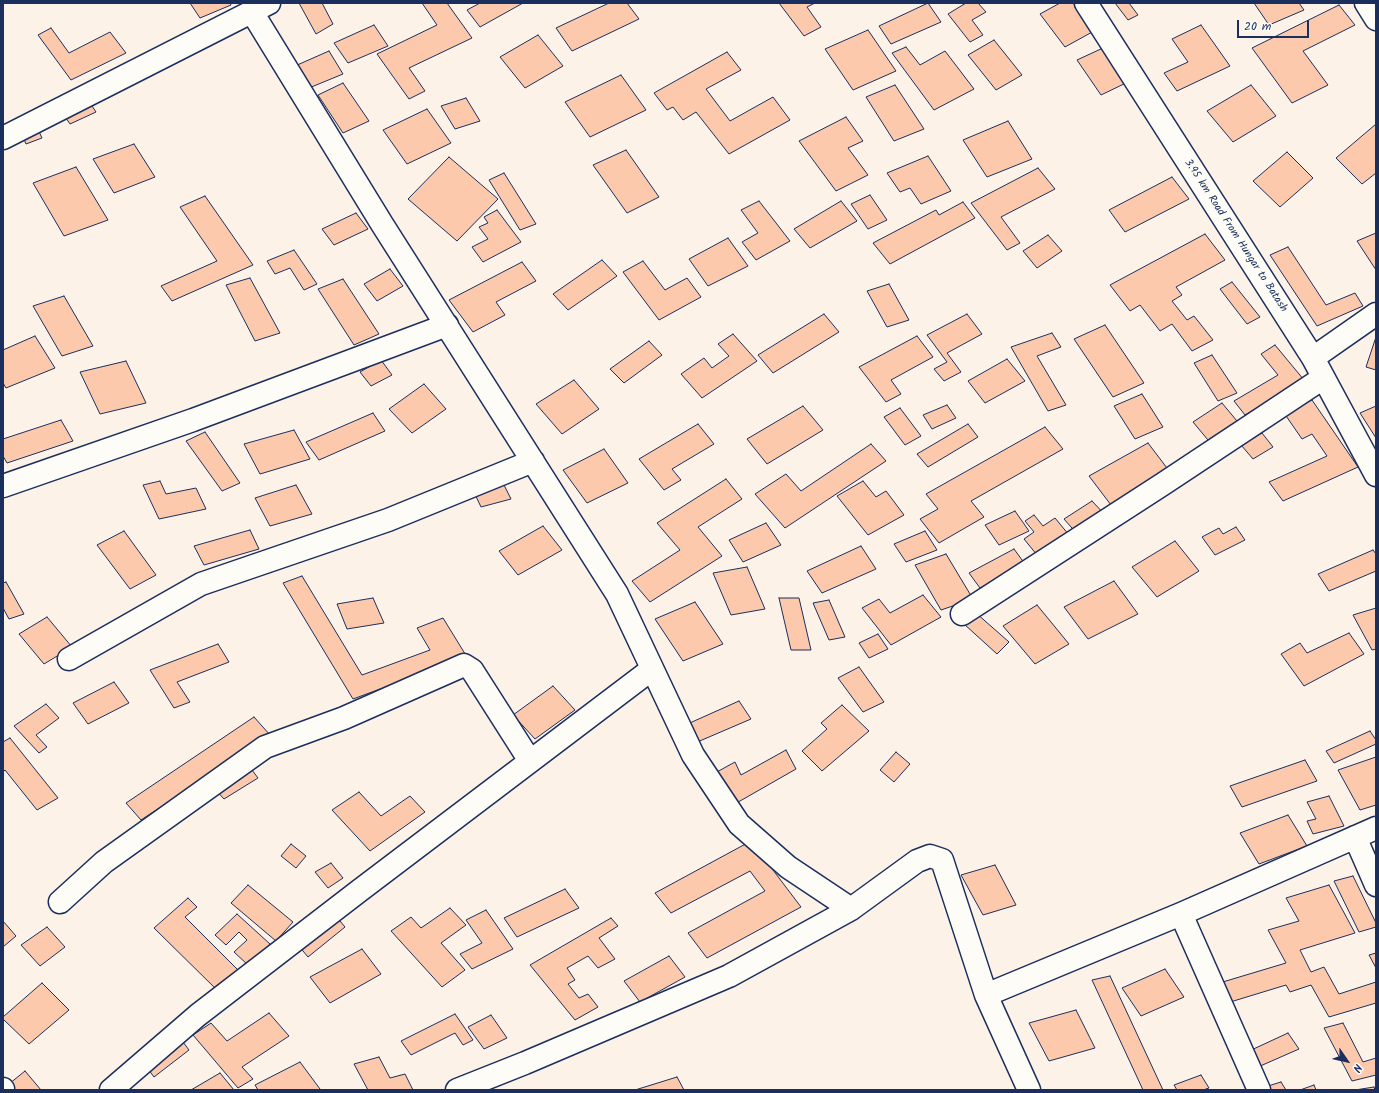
<!DOCTYPE html>
<html>
<head>
<meta charset="utf-8">
<style>
  body { margin:0 }
  #map { position:relative; width:1379px; height:1093px; overflow:hidden; background:#fdf2e8; font-family:Kalam,sans-serif }
  canvas { display:block }
  .frame { position:absolute; inset:0; border:4px solid #1b2f5e; pointer-events:none }
  .north { position:absolute; left:1327px; top:1041px; width:40px; height:40px; -webkit-text-stroke:3px #fdfcf7; paint-order:stroke; rotate:124deg; font-size:11px; font-weight:700; line-height:16px; text-align:center; color:#1b2f5e }
  .north::after { content:''; display:block; margin:auto; width:14px; height:18px; background:#1b2f5e; clip-path:polygon(50% 0,100% 100%,50% 72%,0 100%) }
  .scale { position:absolute; left:1237px; top:20px; width:72px; height:18px; box-sizing:border-box; border:2px solid #1b2f5e; border-top:0; padding-left:5px; font-size:12px; line-height:14px; white-space:nowrap; color:#1b2f5e; -webkit-text-stroke:3px #fdfcf7; paint-order:stroke }
</style>
</head>
<body>
<div id="map">
<canvas width="1379" height="1093"></canvas>
<div class="frame"></div>
<div class="north">N</div>
<div class="scale">20 m</div>
</div>
<script>
const g = document.querySelector('canvas').getContext('2d');
g.lineJoin = 'round';
function paint(path, color) { g.fillStyle = color; g.fill(path, 'evenodd'); }
const poly = rows => new Path2D(rows.map(r => 'M' + r).join(''));
function stroke(path, color, width, dash) { g.strokeStyle = color; g.lineWidth = width; g.lineCap = dash ? 'butt' : 'round'; g.setLineDash(dash || []); g.stroke(path); }
function write(font, color, halo, rows, align = 'center') {
  g.font = font + ' Kalam,sans-serif'; g.lineWidth = 4; g.setLineDash([]); g.textBaseline = 'middle'; g.strokeStyle = halo; g.fillStyle = color; for (const [text, x, y, turn = 0] of rows) {
    g.save(); g.translate(x, y); g.rotate((+turn || 0) * Math.PI / 180); g.textAlign = isNaN(turn) ? turn : align; if (halo) g.strokeText(text, 0, 0); g.fillText(text, 0, 0); g.restore();
  }
}
const building = poly([
  [190,3,230,3,231,5,200,18,190,3],
  [299,3,322,3,333,24,316,34,299,3],
  [422,3,447,3,472,38,409,68,425,91,409,99,377,54,437,25,422,3],
  [480,3,523,3,480,27,467,10,480,3],
  [609,3,627,3,639,19,572,51,556,28,609,3],
  [779,3,815,3,807,7,821,27,804,36,779,3],
  [928,3,941,22,891,44,879,26,928,3],
  [966,3,978,3,986,12,972,20,983,35,970,42,948,14,966,3],
  [1060,3,1073,3,1094,31,1065,47,1040,14,1060,3],
  [1115,3,1129,3,1138,15,1128,20,1115,3],
  [1254,3,1299,3,1304,10,1269,25,1254,3],
  [1339,5,1355,25,1303,51,1328,85,1292,103,1252,48,1339,5],
  [374,25,388,46,348,63,334,43,374,25],
  [1201,25,1230,66,1177,91,1164,73,1188,62,1172,39,1201,25],
  [51,28,69,53,110,32,126,53,71,80,38,35,51,28],
  [868,30,896,71,853,90,825,49,868,30],
  [538,35,563,66,525,88,500,57,538,35],
  [994,40,1022,75,996,90,968,55,994,40],
  [906,47,920,65,945,51,974,89,934,110,892,53,906,47],
  [1103,48,1128,82,1101,95,1077,60,1103,48],
  [329,51,343,74,309,88,295,66,329,51],
  [727,52,741,70,706,89,730,121,773,97,790,120,729,154,696,112,683,120,673,107,667,110,654,93,727,52],
  [621,75,646,110,590,137,565,102,621,75],
  [343,83,369,121,343,133,318,95,343,83],
  [895,85,924,129,894,141,866,97,895,85],
  [1251,85,1276,116,1233,142,1207,111,1251,85],
  [466,98,480,121,455,129,441,106,466,98],
  [88,100,96,112,70,124,62,112,88,100],
  [427,109,451,143,407,164,383,130,427,109],
  [846,117,863,141,848,148,868,175,836,191,799,141,846,117],
  [1008,121,1032,159,987,177,963,140,1008,121],
  [1376,124,1376,173,1362,184,1336,158,1376,124],
  [36,125,42,138,26,144,21,132,36,125],
  [134,144,155,177,114,193,93,159,134,144],
  [626,150,659,197,627,213,593,165,626,150],
  [1287,152,1313,178,1280,207,1253,181,1287,152],
  [928,156,951,191,921,204,910,188,900,192,887,173,928,156],
  [449,157,498,199,457,241,408,199,449,157],
  [76,167,108,220,64,236,33,183,76,167],
  [1038,168,1055,189,1001,217,1020,243,1007,250,971,203,1038,168],
  [504,173,536,224,520,230,489,180,504,173],
  [1172,177,1189,199,1125,232,1109,210,1172,177],
  [870,195,887,220,868,229,851,204,870,195],
  [205,196,253,265,172,301,161,286,217,261,180,207,205,196],
  [759,201,790,241,756,260,742,242,758,233,741,210,759,201],
  [841,201,857,221,810,248,794,229,841,201],
  [963,202,975,218,890,264,873,243,936,210,939,215,963,202],
  [497,210,521,242,483,262,472,247,488,239,479,227,488,223,484,217,497,210],
  [356,213,368,229,334,245,322,229,356,213],
  [1376,233,1376,270,1357,241,1376,233],
  [1205,234,1225,260,1176,287,1182,295,1172,301,1187,320,1194,316,1213,340,1192,351,1172,324,1160,331,1140,305,1130,311,1110,285,1205,234],
  [1048,235,1062,251,1037,268,1023,251,1048,235],
  [728,238,748,266,708,286,689,259,728,238],
  [1288,247,1326,305,1355,293,1363,306,1317,326,1270,255,1288,247],
  [294,250,317,284,304,290,290,268,275,274,267,261,294,250],
  [602,260,617,276,568,310,553,294,602,260],
  [643,261,665,290,687,278,701,297,659,320,623,272,643,261],
  [522,262,536,281,496,302,505,315,473,332,449,300,522,262],
  [390,269,403,286,377,301,364,284,390,269],
  [250,278,280,333,255,341,226,285,250,278],
  [343,279,379,334,354,345,318,289,343,279],
  [1232,282,1260,317,1247,324,1220,289,1232,282],
  [889,284,909,320,887,327,867,291,889,284],
  [64,296,93,346,62,356,33,306,64,296],
  [824,314,839,332,773,373,758,355,824,314],
  [967,314,982,334,947,353,961,372,944,381,934,369,947,362,927,335,967,314],
  [1105,325,1144,383,1113,397,1074,339,1105,325],
  [1052,333,1061,347,1037,356,1066,405,1048,411,1011,347,1052,333],
  [733,334,757,361,702,398,681,374,704,358,712,368,729,356,718,344,733,334],
  [35,336,55,368,6,388,3,383,3,350,35,336],
  [917,336,933,357,891,380,901,394,886,402,859,367,917,336],
  [1376,337,1376,370,1366,367,1376,337],
  [649,341,662,355,624,383,610,369,649,341],
  [1275,345,1304,380,1245,415,1234,401,1278,375,1261,354,1275,345],
  [1212,355,1237,393,1218,401,1194,363,1212,355],
  [1007,359,1025,381,985,403,968,381,1007,359],
  [381,360,392,375,371,386,360,372,381,360],
  [126,361,146,403,100,414,80,372,126,361],
  [574,380,599,409,562,434,536,404,574,380],
  [424,384,446,409,412,433,389,409,424,384],
  [1142,394,1163,427,1135,439,1114,406,1142,394],
  [1312,400,1358,467,1283,501,1269,482,1327,456,1312,434,1302,439,1284,413,1312,400],
  [1222,403,1237,421,1208,440,1193,422,1222,403],
  [947,405,956,418,932,429,923,415,947,405],
  [803,406,823,430,767,464,747,439,803,406],
  [1376,406,1376,438,1360,413,1376,406],
  [900,408,921,436,905,445,884,417,900,408],
  [373,413,385,431,319,460,306,442,373,413],
  [61,420,73,441,7,463,3,456,3,439,61,420],
  [698,424,714,444,672,469,681,480,664,490,639,459,698,424],
  [968,424,978,437,928,467,917,454,968,424],
  [1045,427,1063,449,971,501,984,517,939,543,920,519,938,509,926,494,1045,427],
  [294,430,310,459,260,474,244,444,294,430],
  [205,432,240,483,222,491,186,441,205,432],
  [1262,433,1273,447,1253,459,1241,445,1262,433],
  [1148,443,1170,472,1111,505,1089,476,1148,443],
  [871,444,886,461,785,528,755,494,786,474,801,491,871,444],
  [604,449,628,483,587,503,563,470,604,449],
  [726,479,742,499,698,527,722,556,650,602,632,581,680,550,657,523,726,479],
  [160,481,166,494,196,488,206,509,159,519,143,485,160,481],
  [863,481,876,497,886,491,904,515,868,535,837,496,863,481],
  [503,483,511,499,481,507,473,490,503,483],
  [296,485,312,514,270,526,255,498,296,485],
  [1092,501,1107,517,1079,536,1064,519,1092,501],
  [1015,511,1029,531,999,545,985,525,1015,511],
  [1034,515,1043,526,1055,518,1069,535,1037,555,1024,539,1034,532,1025,521,1034,515],
  [766,523,781,545,743,562,729,540,766,523],
  [543,526,562,550,518,575,499,551,543,526],
  [1236,527,1245,540,1215,555,1202,537,1219,528,1223,534,1236,527],
  [250,530,259,549,204,565,194,546,250,530],
  [124,531,156,575,130,589,97,545,124,531],
  [925,531,937,550,906,562,894,544,925,531],
  [1175,541,1199,571,1157,597,1132,567,1175,541],
  [861,546,876,569,822,593,807,571,861,546],
  [1014,549,1025,564,980,588,969,573,1014,549],
  [1373,550,1376,554,1376,571,1329,591,1318,574,1373,550],
  [946,554,973,599,941,610,915,565,946,554],
  [747,567,765,609,731,615,713,573,747,567],
  [302,576,362,675,430,650,417,628,443,618,467,657,353,699,283,583,302,576],
  [1114,581,1138,614,1088,639,1064,607,1114,581],
  [6,582,24,614,9,619,3,608,3,583,6,582],
  [923,595,941,617,891,645,862,608,879,599,890,613,923,595],
  [373,598,384,623,347,629,337,604,373,598],
  [779,598,799,598,811,650,791,650,779,598],
  [829,600,845,637,829,640,813,603,829,600],
  [695,602,723,644,683,661,655,619,695,602],
  [1037,605,1069,644,1035,664,1003,626,1037,605],
  [1376,608,1376,649,1372,650,1353,615,1376,608],
  [976,613,1009,642,997,654,964,624,976,613],
  [47,617,72,647,44,664,19,634,47,617],
  [1349,633,1364,654,1304,686,1281,654,1300,643,1307,653,1349,633],
  [878,634,888,649,869,658,859,643,878,634],
  [218,644,229,662,177,682,190,702,174,708,150,670,218,644],
  [859,667,884,702,863,712,838,678,859,667],
  [114,682,129,703,88,724,73,703,114,682],
  [553,686,575,710,535,739,513,715,553,686],
  [739,701,751,719,695,743,683,726,739,701],
  [46,704,59,718,36,735,47,747,39,753,14,726,46,704],
  [842,705,869,731,822,771,802,751,827,729,821,723,842,705],
  [254,717,270,735,141,820,126,803,254,717],
  [1370,731,1376,740,1376,744,1334,763,1326,751,1370,731],
  [10,738,58,798,37,810,5,770,3,772,3,742,10,738],
  [786,750,796,769,733,805,715,773,735,762,741,775,786,750],
  [896,752,910,764,894,782,880,770,896,752],
  [1376,757,1376,805,1360,810,1338,770,1376,757],
  [1305,760,1317,781,1242,807,1230,786,1305,760],
  [249,766,258,778,224,799,214,788,249,766],
  [359,792,381,816,410,796,425,812,370,851,332,810,359,792],
  [1329,796,1344,826,1313,834,1307,821,1316,819,1307,802,1329,796],
  [1288,815,1307,846,1259,864,1240,833,1288,815],
  [751,841,801,907,707,958,688,933,765,891,750,871,671,913,655,893,751,841],
  [291,844,306,856,296,868,281,856,291,844],
  [331,863,343,878,328,888,315,872,331,863],
  [995,865,1016,905,983,915,961,875,995,865],
  [1353,876,1376,923,1376,927,1359,932,1334,881,1353,876],
  [248,885,293,922,276,941,231,903,248,885],
  [1329,885,1355,933,1300,950,1311,972,1324,967,1339,994,1376,982,1376,1003,1329,1017,1311,985,1290,992,1286,985,1227,1003,1216,984,1286,963,1268,930,1299,921,1286,898,1329,885],
  [565,889,579,908,517,937,504,918,565,889],
  [188,898,197,907,185,917,240,972,218,991,154,928,188,898],
  [450,908,466,925,441,943,465,970,442,987,391,931,411,917,421,928,450,908],
  [486,910,513,949,472,969,460,954,482,943,466,920,486,910],
  [237,914,270,944,248,965,234,952,247,940,239,932,226,945,215,935,237,914],
  [335,915,345,927,308,957,298,945,335,915],
  [611,918,618,926,599,938,615,959,598,968,588,956,567,968,575,980,568,984,579,998,588,994,598,1007,575,1020,530,965,611,918],
  [3,921,16,936,3,947,3,921],
  [47,927,65,947,40,966,21,945,47,927],
  [362,949,381,974,330,1003,310,977,362,949],
  [1376,953,1376,968,1369,955,1376,953],
  [669,956,685,977,640,1002,624,981,669,956],
  [1165,969,1184,997,1141,1016,1122,988,1165,969],
  [1110,976,1163,1090,1143,1090,1092,980,1110,976],
  [42,983,69,1010,29,1044,3,1019,3,1017,42,983],
  [1076,1010,1095,1048,1049,1061,1029,1023,1076,1010],
  [269,1013,289,1036,242,1067,253,1079,238,1088,193,1035,211,1023,227,1041,269,1013],
  [455,1014,473,1040,463,1045,455,1033,411,1055,401,1041,455,1014],
  [491,1015,507,1038,484,1049,468,1027,491,1015],
  [1343,1023,1363,1062,1376,1058,1376,1075,1352,1081,1324,1028,1343,1023],
  [1288,1033,1299,1049,1258,1067,1247,1052,1288,1033],
  [180,1038,189,1050,154,1077,145,1065,180,1038],
  [379,1057,390,1078,405,1074,413,1090,368,1090,354,1064,379,1057],
  [300,1062,320,1089,318,1090,258,1090,255,1085,300,1062],
  [25,1071,41,1090,14,1090,9,1084,25,1071],
  [220,1073,234,1090,191,1090,220,1073],
  [1201,1075,1209,1088,1203,1090,1177,1090,1174,1085,1201,1075],
  [677,1077,684,1090,635,1090,677,1077],
  [1281,1082,1286,1090,1271,1090,1268,1086,1281,1082],
  [1314,1085,1316,1090,1300,1090,1314,1085],
  [1374,1087,1375,1090,1355,1090,1374,1087]
]);
paint(building, '#fcc9ac');
stroke(building, '#1b2f5e', 1);
const minor = poly([
  [1086,3,1313,358,1376,475],
  [1366,3,1376,19],
  [252,12,382,224,617,594,693,755,739,824,788,867,851,909],
  [3,138,269,3],
  [1313,358,1376,314],
  [3,486,193,420,447,325],
  [962,614,1163,484,1323,378],
  [69,659,201,584,388,520,533,461],
  [1355,837,1376,885],
  [60,902,104,862,265,747,344,718,464,665,472,670,530,761],
  [1181,914,1259,1090],
  [3,1089,3,1090],
  [111,1090,198,1015,359,891,652,669],
  [457,1090,525,1063,729,976,851,909,917,861,930,856,942,860,986,995],
  [1029,1090,986,995,1181,914,1376,828]
]);
stroke(minor, '#1b2f5e', 25);
stroke(minor, '#fdfcf7', 22);
write('11px', '#1b2f5e', '#fdfcf7', [
  ["3.95 km Road From Hungar to Batash",1235,236,57]
]);
</script>
</body>
</html>
